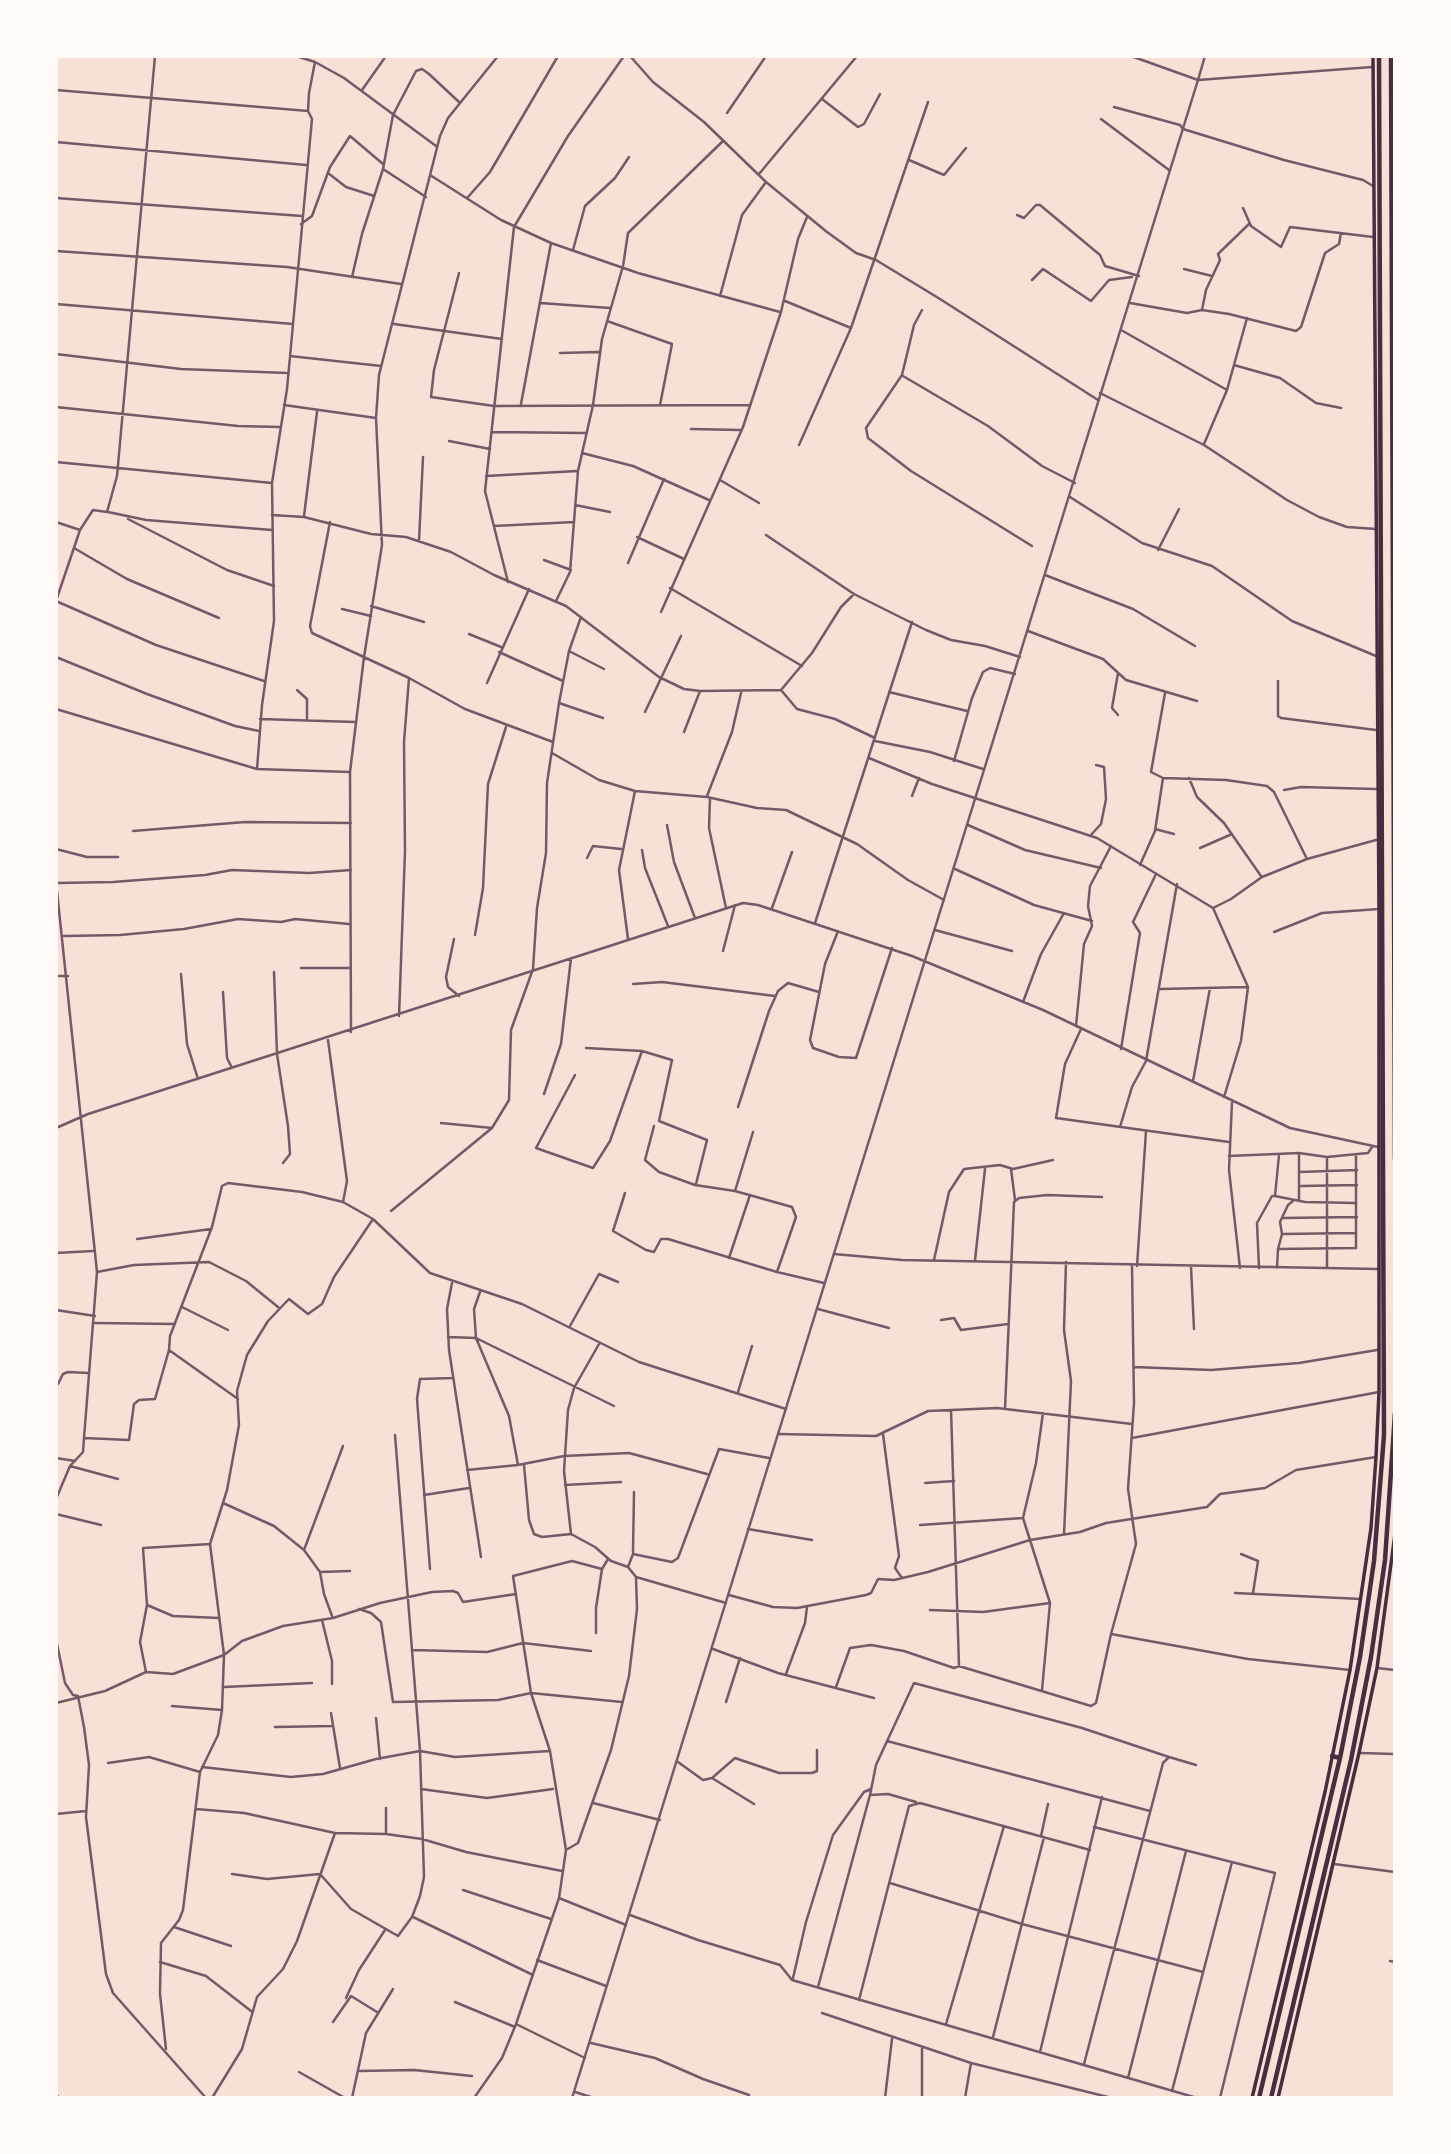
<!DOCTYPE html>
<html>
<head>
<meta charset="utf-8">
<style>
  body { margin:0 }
  #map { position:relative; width:1451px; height:2154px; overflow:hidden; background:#f7e1d7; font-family:Quicksand,sans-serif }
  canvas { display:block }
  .frame { position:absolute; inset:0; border:58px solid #fffaf5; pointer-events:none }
</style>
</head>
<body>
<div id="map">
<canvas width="1451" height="2154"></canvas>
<div class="frame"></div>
</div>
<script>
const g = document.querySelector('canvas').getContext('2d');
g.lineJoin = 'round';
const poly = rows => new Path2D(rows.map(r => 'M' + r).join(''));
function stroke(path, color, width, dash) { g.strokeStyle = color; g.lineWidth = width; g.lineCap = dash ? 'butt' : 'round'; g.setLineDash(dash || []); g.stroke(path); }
stroke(poly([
  [259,56,288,56],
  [296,56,315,62,344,78,436,146],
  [630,56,653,82,704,122,766,182,827,232,856,253,876,260,940,299,1098,400],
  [1131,56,1198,80,1205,56],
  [56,90,308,111],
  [362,90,386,56],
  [822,99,858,127,864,124,880,94],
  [1114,107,1180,125,1183,129,1284,160,1363,180,1373,186],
  [727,113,766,56],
  [1101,119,1169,170],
  [56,142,306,165],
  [909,160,944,175,966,148],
  [383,169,426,197],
  [328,173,346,187,374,196],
  [759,174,857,56],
  [430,175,501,220,551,243,638,273,780,312],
  [468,197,490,172,558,56],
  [56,198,302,216],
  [1243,208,1251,226,1281,247,1290,227,1373,237],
  [1017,215,1024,218,1036,205,1040,205,1100,255,1105,266,1139,276],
  [301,224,312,216,330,167,350,136,383,164],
  [573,250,585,206,615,178,629,157],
  [56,251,287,267,401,284],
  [1184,269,1212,276],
  [459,273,434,370,431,397,494,406,750,405],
  [352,277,362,234,383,169,393,115,416,71,422,69,429,74,459,102],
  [1032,280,1043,269,1091,301,1109,280,1132,277],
  [720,296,742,215,766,182],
  [785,301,851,328],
  [540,303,610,308],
  [1130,303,1187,313,1202,310,1229,314,1296,331,1301,327,1325,253,1339,244,1341,233],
  [56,304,293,324],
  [922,310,914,325,902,375,866,428,868,438,911,471,1032,546],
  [1202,310,1206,290,1220,260,1218,254,1249,224],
  [607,321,672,344,660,405],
  [394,324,502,339],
  [1121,330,1227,390],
  [560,353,599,352],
  [56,354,181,369,287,373],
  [290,356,381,366],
  [1234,365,1280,378,1316,403,1341,408],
  [903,376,988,426,1042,466,1075,483],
  [1100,393,1204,445,1287,500,1319,517,1347,527,1376,529],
  [521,404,551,243],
  [284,405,376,418],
  [56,407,238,426,280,427],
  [691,429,740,430],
  [492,432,586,433],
  [449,441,490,449],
  [1204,444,1227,390,1247,318],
  [799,445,851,328,928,102],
  [582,453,633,466,709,500],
  [56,462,272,483],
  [486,476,577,471],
  [720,480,759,503],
  [1070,497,1142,543,1212,566,1292,621,1376,656],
  [575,505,610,512],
  [108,512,146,520,272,530],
  [272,515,304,517,371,534,406,537,451,552,494,575,566,606,659,677,684,689,700,691,781,690,812,653,841,607,854,594],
  [304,516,317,412],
  [128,519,227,570,274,586],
  [56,522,80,530],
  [330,522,310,626,312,633,409,678,465,709,553,742],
  [494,526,574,522],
  [766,535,854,594,926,630,951,640,985,646,1020,657],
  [637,537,684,559],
  [419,541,423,457],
  [74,548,127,579,219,618],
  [1158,550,1179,509],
  [544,560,571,570],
  [628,563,664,479],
  [1045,575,1133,609,1195,646],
  [508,582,485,491,514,227,568,136,624,56],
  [670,588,802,666],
  [56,601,80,530,93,510,107,512,117,476,155,56],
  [56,601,156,645,264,681],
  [556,601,570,572,578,471,593,405,602,339,623,266,628,233,723,141],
  [371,606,424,622],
  [342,609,371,616],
  [661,612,743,427,781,312,798,239,807,217],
  [1028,631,1103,659,1126,680,1197,701],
  [469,634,501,647],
  [569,651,604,669],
  [499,652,563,681],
  [56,657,147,694,235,726,259,731],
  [1118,673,1112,708,1118,715],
  [1278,681,1278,716,1281,718,1376,730],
  [487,683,529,589],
  [297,690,307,699,307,720],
  [781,690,797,709,835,719,875,738],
  [889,692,967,711],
  [1165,693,1151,772,1163,778,1226,780,1267,786,1274,792,1307,859],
  [559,703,603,718],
  [56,709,257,769,350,772],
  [645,712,681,636],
  [260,719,355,722],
  [684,732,700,691],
  [875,741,930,752,983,769],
  [552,753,599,780,635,791,707,797,757,808,786,810,857,844,908,880,944,900],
  [869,758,932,784,1097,838,1213,908],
  [954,761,972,698,983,672,990,668,1015,674],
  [257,769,262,705,274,621,272,483,287,389,312,119,308,111,309,93,315,62],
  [1189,778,1197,797,1224,823,1261,876],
  [1284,790,1301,787,1376,789],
  [707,796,732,732,741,693],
  [912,796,919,778],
  [710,798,709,828,726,908],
  [667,825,674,862,695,918],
  [968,825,1025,850,1101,868],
  [1155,829,1174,834],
  [133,831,245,822,351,823],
  [1090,836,1101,824,1106,799,1104,767,1096,765],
  [1200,848,1232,834],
  [56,849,87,857,118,857],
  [642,850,645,868,668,926],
  [587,858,593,846,621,849],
  [1140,865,1155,831,1163,778],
  [955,869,1034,905,1092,921],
  [56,882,97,1272],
  [57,883,113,882,205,875,232,870,309,873,351,870],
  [772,908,792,852],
  [1213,908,1248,987,1241,1041,1224,1097],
  [1213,908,1231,899,1262,877,1307,859,1376,840],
  [815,923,912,622],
  [935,930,1012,951],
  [838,931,825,964,810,1040,813,1048,839,1057,856,1058,892,948],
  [1274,932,1322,913,1379,909],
  [475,935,483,888,488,784,506,727],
  [64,936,120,935,184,929,238,919,281,922,295,919,349,924],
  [454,939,446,977,448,987,459,996],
  [628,939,619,870,635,791],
  [723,951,735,905],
  [301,968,349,968],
  [274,972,277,1054,288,1126,290,1154,283,1163],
  [181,974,187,1044,198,1079],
  [56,976,68,976],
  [633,984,662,982,775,996],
  [1160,989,1248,987],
  [223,992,227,1058,232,1068],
  [1023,1002,1041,954,1064,913],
  [399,1016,405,851,404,742,409,678],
  [1076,1026,1084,944,1092,926,1088,906,1090,886,1111,846],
  [1081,1029,1065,1064,1056,1118,1229,1142],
  [351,1032,350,772,364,657,382,545,376,418,379,375,440,136,448,118,498,56],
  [328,1040,347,1181,343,1202],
  [586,1048,642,1051,672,1060,659,1121,707,1140,696,1184],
  [1121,1049,1140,933,1133,922,1156,874],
  [575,1075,536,1148,593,1168,610,1141,642,1051],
  [1193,1081,1210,988],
  [544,1094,561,1044,571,958],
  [1232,1102,1229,1170,1240,1268],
  [738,1107,769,1011,778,991,788,983,819,992],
  [441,1123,492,1128],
  [654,1126,645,1160,659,1172,695,1185,735,1191,792,1207,796,1217,777,1272],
  [1120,1127,1132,1087,1146,1061,1177,884],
  [56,1128,88,1114,743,903,758,905,912,956,1043,1010,1290,1128,1378,1147],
  [1299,1153,1299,1201],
  [1229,1156,1299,1153,1327,1157,1368,1153,1372,1147],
  [1327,1157,1327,1268],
  [1011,1169,1015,1200],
  [1300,1172,1357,1170],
  [1301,1186,1357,1185],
  [735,1191,753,1132],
  [625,1193,613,1231,646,1250,654,1252,661,1239,668,1239,777,1272,824,1283],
  [1275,1196,1305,1202,1355,1203],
  [391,1211,492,1128,509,1100,511,1030,533,969,537,908,546,853,547,783,559,703,569,651,581,617],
  [1283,1218,1357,1217],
  [1282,1234,1355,1233],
  [137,1239,211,1229],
  [1278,1249,1282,1234,1280,1222,1288,1205,1293,1201],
  [56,1253,93,1251],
  [834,1254,902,1260,1378,1269],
  [729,1258,750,1195],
  [934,1260,949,1192,964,1169,1000,1165,1013,1169,1053,1160],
  [975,1260,985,1169],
  [1137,1266,1146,1131],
  [1191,1267,1194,1329],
  [1259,1268,1257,1223,1272,1196,1275,1196,1279,1155],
  [1277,1268,1278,1249,1356,1248,1356,1155],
  [452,1283,447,1309,449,1350,481,1557],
  [480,1292,474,1309,476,1338,509,1416,518,1465,564,1456,629,1453,707,1474],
  [182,1307,228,1330],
  [818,1309,889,1328],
  [56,1310,95,1316],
  [941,1320,954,1318,961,1330,1008,1324],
  [95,1323,175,1324],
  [570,1326,599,1274,618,1282],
  [448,1337,476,1338,614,1406],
  [599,1344,574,1388,568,1410,564,1471,571,1534,595,1547,611,1561,628,1567,636,1577,726,1603],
  [1134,1367,1211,1370,1299,1363,1377,1350],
  [58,1384,63,1374,68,1372,88,1373],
  [738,1392,752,1346],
  [238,1399,169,1350,170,1336,212,1227,222,1186,228,1183,302,1192,343,1202,373,1219,430,1273,522,1304,639,1362,786,1409],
  [1005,1409,1014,1202,1019,1198,1047,1195,1102,1197],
  [951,1410,959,1666],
  [779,1434,876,1436,928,1411,997,1408,1132,1424],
  [883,1434,899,1556,895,1568,902,1578],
  [84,1438,97,1272,134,1265,209,1262,246,1281,278,1307],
  [1132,1438,1379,1392],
  [56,1458,75,1461],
  [524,1465,529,1520,534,1534,542,1537,571,1534],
  [70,1466,118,1479],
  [467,1470,518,1465],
  [925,1483,954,1481],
  [565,1485,621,1482],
  [424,1495,469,1488],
  [56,1499,70,1466,83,1452,84,1438,129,1440,134,1404,139,1400,155,1399,169,1350],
  [223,1503,274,1526,304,1550,320,1572,324,1594,332,1616],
  [56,1514,101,1525],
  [1023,1518,1036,1463,1043,1413],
  [920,1525,1023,1518,1050,1603,1042,1690],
  [748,1529,812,1540],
  [1064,1534,1071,1381,1064,1330,1066,1262],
  [304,1550,343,1446],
  [633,1552,634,1492],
  [1241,1554,1258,1561,1253,1593],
  [628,1567,633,1554,672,1562,678,1558,719,1449,769,1458],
  [430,1569,417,1399,420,1379,452,1378],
  [320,1572,350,1571],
  [1235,1593,1361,1599],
  [729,1595,773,1607,797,1608,866,1595,871,1593,878,1579,894,1580,928,1572,1030,1540,1080,1532,1106,1523,1207,1507,1220,1494,1265,1488,1296,1470,1376,1457],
  [147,1605,173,1616,219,1618],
  [359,1609,371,1613,381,1622,393,1702,498,1700,531,1693,622,1702],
  [930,1610,983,1612,1050,1603],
  [322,1620,332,1661,332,1684],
  [596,1633,596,1608,602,1569,608,1559],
  [1111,1634,1248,1659,1350,1670],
  [56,1639,65,1683,73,1695,78,1696,84,1727,89,1765,86,1817,106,1974,113,1993,206,2098],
  [713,1649,778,1673,874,1698],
  [413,1650,487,1652,523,1643,591,1651],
  [1377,1668,1395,1670],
  [146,1672,140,1642,147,1605,143,1548,210,1544],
  [786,1674,805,1623,807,1607],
  [224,1687,312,1683],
  [836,1687,850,1648,871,1645,904,1651,954,1668,959,1666,1091,1706,1096,1703,1111,1634,1136,1544,1128,1489,1134,1403,1132,1266],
  [726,1702,740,1658],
  [56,1703,105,1691,146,1672,173,1674,224,1655,242,1641,283,1626,333,1618,380,1603,432,1592,453,1591,458,1593,463,1602,516,1594],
  [172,1706,222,1710],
  [331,1713,340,1768],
  [376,1718,380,1759],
  [275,1727,332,1726],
  [887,1741,1150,1811],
  [1360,1753,1395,1754],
  [678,1762,703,1780,712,1778,735,1758,779,1773,812,1773,817,1771,817,1750],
  [108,1763,149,1757,200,1772],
  [202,1767,291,1777,323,1774,376,1759,420,1751,455,1757,550,1751],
  [712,1778,754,1804],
  [421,1789,487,1798,553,1789],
  [916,1802,888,1794,870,1795,876,1765,914,1683,1082,1728,1169,1757],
  [593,1803,660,1820],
  [196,1809,244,1813,335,1833,386,1834,422,1839,466,1852,562,1871],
  [56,1814,86,1811],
  [1094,1827,1275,1873,1220,2098],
  [386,1834,386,1808],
  [1041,1836,1048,1804],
  [566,1850,550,1751,531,1693,513,1576,572,1561,602,1569],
  [1334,1864,1395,1872],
  [232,1874,267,1879,320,1874,351,1909,398,1936,412,1917,420,1896,424,1877,420,1751,395,1435],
  [890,1883,1022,1924,1203,1972],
  [463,1890,551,1919],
  [559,1898,626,1925],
  [630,1915,698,1940,780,1965,792,1980,1197,2098],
  [413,1917,533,1975],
  [174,1927,231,1946],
  [537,1960,606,1986],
  [1390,1961,1395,1962],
  [160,1962,206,1976,251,2011],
  [793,1978,806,1922,833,1835,864,1792,871,1789],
  [818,1987,870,1795],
  [346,1998,359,1970,385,1930],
  [859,2000,909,1806,920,1803,1090,1850],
  [455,2002,515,2027],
  [822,2013,971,2063,1112,2098],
  [333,2022,351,1996,377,2012],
  [516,2024,585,2058],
  [946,2024,1004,1826],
  [993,2037,1044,1837],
  [591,2043,655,2058,703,2079,749,2095],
  [166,2049,160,1994,161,1943,179,1920,183,1910,200,1772,218,1735,222,1710,224,1655,210,1544,227,1490,239,1425,237,1391,247,1355,268,1321,289,1299,308,1314,322,1304,334,1277,373,1219],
  [1040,2052,1102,1797],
  [1084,2064,1163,1763,1169,1757,1196,1765],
  [360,2071,414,2070,472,2076],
  [299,2072,345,2098],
  [1128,2078,1186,1851],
  [1172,2091,1232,1862],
  [575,2092,594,2098],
  [56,2094,59,2098],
  [212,2098,242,2049,257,1997,283,1969,297,1941,335,1833],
  [352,2098,366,2033,393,1989],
  [474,2098,502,2058,516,2024,559,1898,566,1850,578,1843,611,1750,629,1676,637,1609,636,1577],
  [885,2098,892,2039],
  [922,2098,922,2049],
  [965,2098,971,2063]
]), '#755966', 2.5);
stroke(poly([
  [572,2098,1198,80,1372,67]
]), '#755966', 2.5);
stroke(poly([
  [1252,2098,1325,1792,1350,1670,1371,1528,1376,1457,1379,1392,1379,909,1373,56],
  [1278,2098,1359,1753,1377,1668,1395,1534]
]), '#4a2c40', 3.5);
stroke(poly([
  [1391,56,1395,1159],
  [1332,1756,1340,1758],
  [1259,2098,1340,1758,1360,1657,1374,1561,1384,1435,1379,56],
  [1271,2098,1351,1760,1371,1657,1385,1560,1395,1413]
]), '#4a2c40', 4.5);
</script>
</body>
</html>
